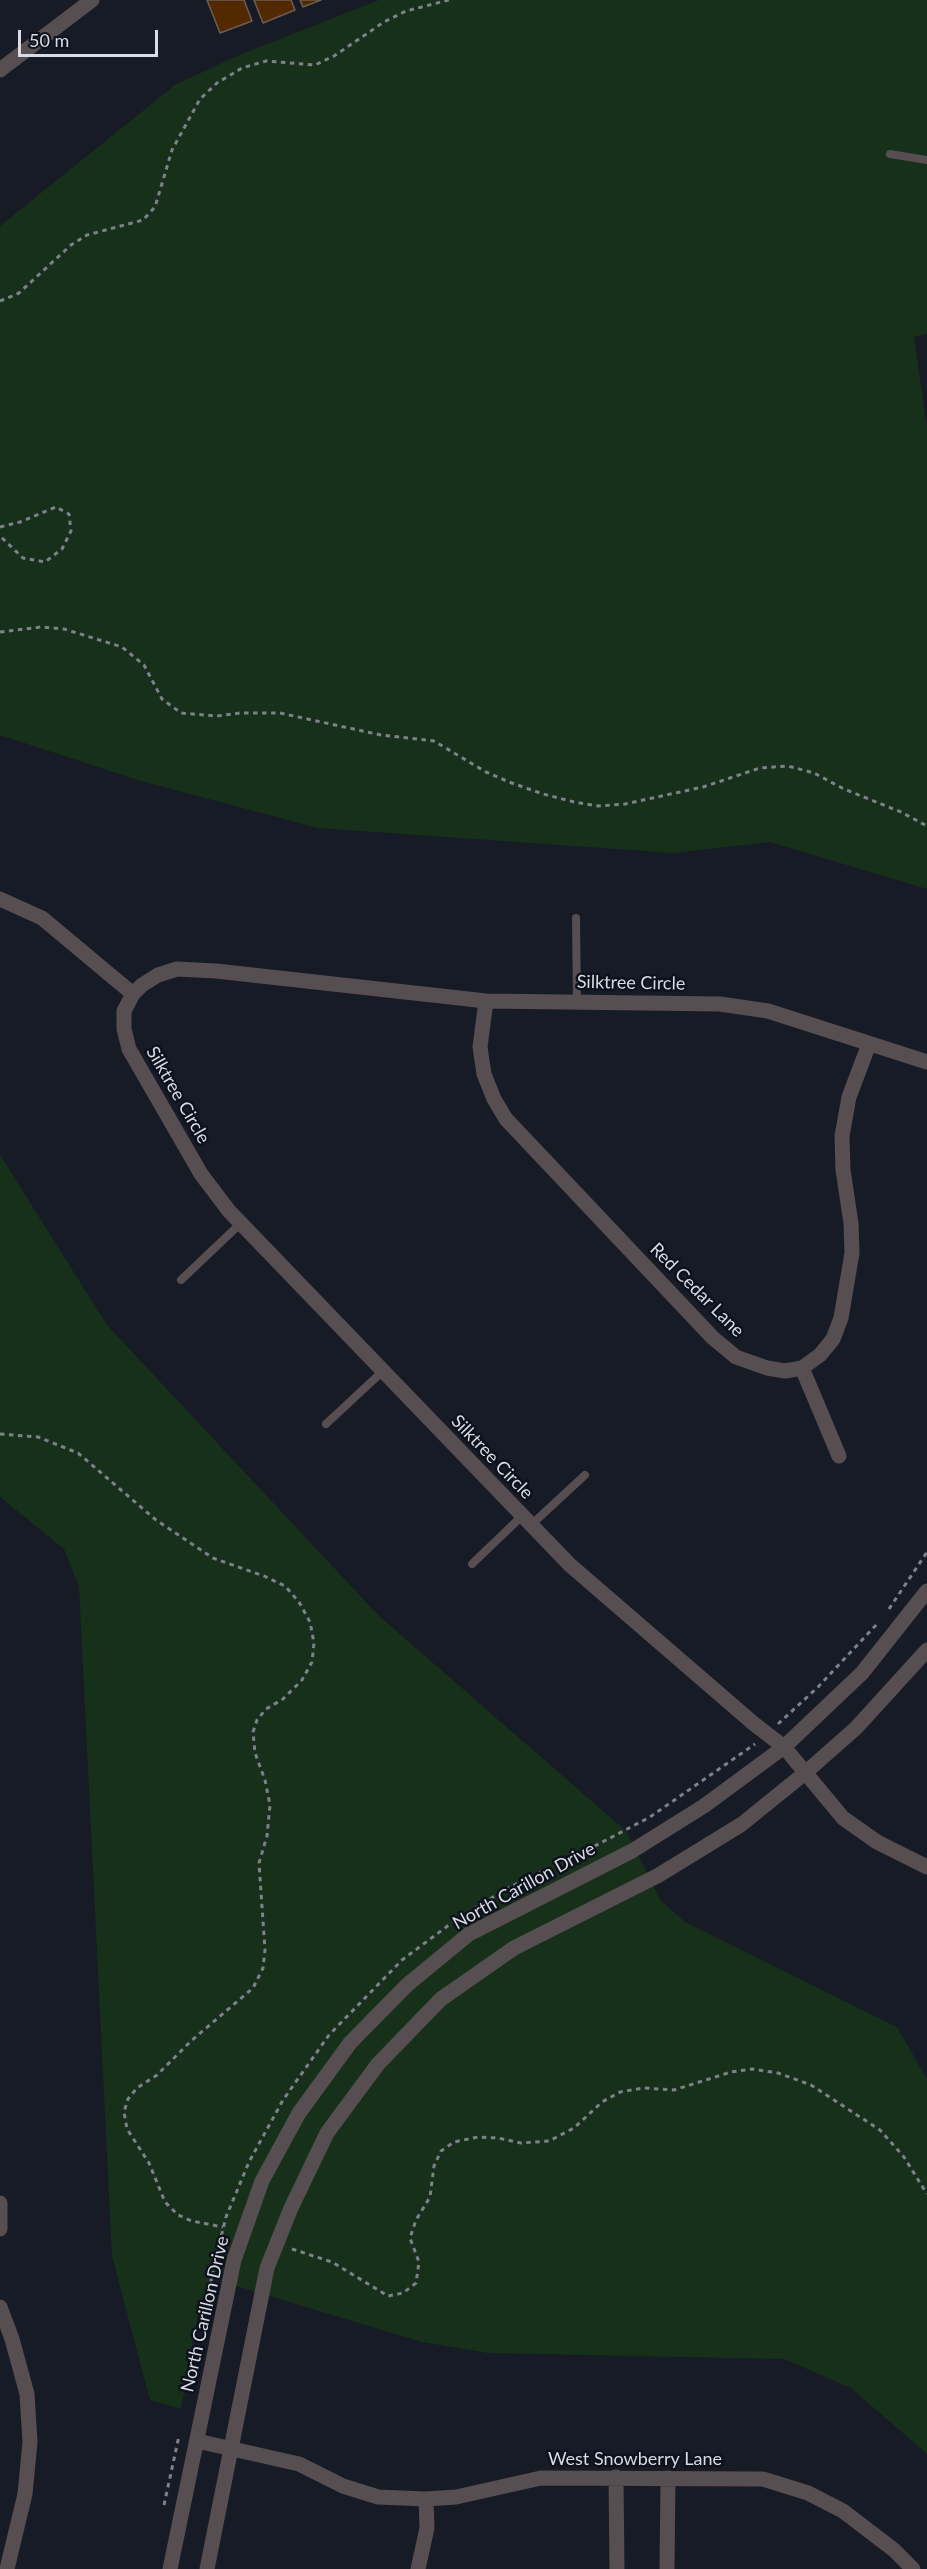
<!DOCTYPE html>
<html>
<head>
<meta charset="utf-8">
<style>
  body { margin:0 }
  #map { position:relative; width:927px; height:2569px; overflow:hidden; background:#171b26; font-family:Lato,sans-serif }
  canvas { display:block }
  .scale { position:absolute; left:18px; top:30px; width:140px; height:27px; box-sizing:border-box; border:3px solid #d8dbe3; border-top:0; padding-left:8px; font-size:18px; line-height:21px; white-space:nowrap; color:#d8dbe3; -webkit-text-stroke:4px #0e121d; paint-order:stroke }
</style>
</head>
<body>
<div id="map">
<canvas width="927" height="2569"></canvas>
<div class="scale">50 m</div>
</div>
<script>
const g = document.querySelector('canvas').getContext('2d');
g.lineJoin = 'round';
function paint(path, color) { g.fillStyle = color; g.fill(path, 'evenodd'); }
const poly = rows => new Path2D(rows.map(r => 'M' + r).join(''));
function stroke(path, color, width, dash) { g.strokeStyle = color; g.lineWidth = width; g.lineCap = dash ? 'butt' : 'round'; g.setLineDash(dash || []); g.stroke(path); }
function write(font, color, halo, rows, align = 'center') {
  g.font = font + ' Lato,sans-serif'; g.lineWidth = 5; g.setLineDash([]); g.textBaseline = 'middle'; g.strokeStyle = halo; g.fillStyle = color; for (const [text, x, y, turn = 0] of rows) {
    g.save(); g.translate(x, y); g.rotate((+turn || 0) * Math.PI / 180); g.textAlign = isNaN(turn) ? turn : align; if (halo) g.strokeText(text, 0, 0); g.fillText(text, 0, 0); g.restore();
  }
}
paint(poly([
  [379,0,927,0,927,334,914,337,927,427,927,889,770,842,673,853,318,828,141,781,0,735,0,226,175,85,237,56],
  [0,1155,107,1325,378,1615,626,1831,661,1901,685,1922,897,2027,927,2079,927,2454,851,2388,784,2359,488,2353,422,2342,210,2278,198,2315,181,2409,150,2400,112,2256,79,1586,64,1549,0,1497]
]), '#16301a');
const building = poly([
  [207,0,244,0,252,21,220,33,207,0],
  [254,0,291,0,295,10,263,23,254,0],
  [300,0,321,0,303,7,300,0]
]);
paint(building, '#522900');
stroke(building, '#6b5e55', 1.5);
stroke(poly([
  [0,301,19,293,71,245,87,235,143,220,155,207,172,150,200,99,217,83,242,68,266,61,315,65,334,56,384,22,406,11,449,0],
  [0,527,20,522,56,507,69,514,71,531,62,549,45,562,23,558,0,536],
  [0,632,41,627,64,629,122,647,144,665,162,699,181,713,217,716,240,713,280,713,381,735,434,741,486,772,509,782,543,794,574,802,598,806,625,804,703,787,760,768,788,766,814,773,844,789,901,812,927,826],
  [0,1434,38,1437,78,1453,156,1520,213,1558,264,1576,285,1586,299,1602,310,1622,314,1643,312,1662,302,1680,283,1699,266,1709,257,1720,253,1732,255,1753,265,1780,270,1805,267,1836,259,1863,265,1950,263,1968,253,1988,191,2041,157,2075,137,2088,128,2099,124,2112,127,2129,149,2163,165,2202,178,2215,192,2221,223,2227],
  [889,1609,927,1552],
  [778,1724,818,1687,877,1624],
  [292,2249,332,2262,388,2296,403,2293,416,2283,419,2262,410,2238,416,2220,430,2197,434,2166,441,2151,454,2142,478,2137,498,2138,521,2143,549,2141,574,2128,602,2102,620,2092,644,2088,674,2090,731,2072,752,2069,778,2073,811,2085,880,2130,904,2157,927,2194],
  [217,2253,226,2217,249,2162,283,2100,329,2035,402,1960,457,1919,508,1888,591,1848,650,1817,755,1744],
  [203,2317,213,2271],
  [164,2505,179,2436]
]), '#7e818b', 3, [4.5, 4.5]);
stroke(poly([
  [890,154,927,160],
  [576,918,577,1002],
  [181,1280,241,1223],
  [326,1424,383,1371],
  [531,1525,585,1475],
  [472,1564,522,1516]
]), '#564e50', 8);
stroke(poly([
  [0,70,92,0],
  [0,899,42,918,133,994],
  [486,1001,480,1047,484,1074,494,1099,506,1119,713,1338,736,1357,767,1368,785,1371,802,1368,820,1355,833,1339,841,1318,852,1253,851,1223,843,1170,842,1136,849,1097,869,1044],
  [927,1062,768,1011,720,1004,486,1001,216,971,177,969,158,975,142,985,133,994,124,1011,124,1029,129,1049,201,1174,229,1211,570,1565,753,1723,784,1747,843,1818,877,1842,927,1867],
  [802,1368,839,1456],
  [0,2203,0,2229],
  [0,2307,12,2339,27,2394,30,2442,25,2494,7,2569],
  [197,2441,299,2464,343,2486,378,2497,426,2499,456,2497,541,2478,763,2479,808,2493,843,2511,894,2550,913,2569],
  [616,2477,617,2569],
  [170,2569,234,2260,262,2181,299,2113,350,2043,407,1985,469,1934,632,1851,704,1806,784,1747,862,1673,927,1591],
  [207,2569,267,2268,291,2208,327,2133,378,2064,441,1999,514,1948,659,1875,742,1824,805,1773,856,1728,927,1650],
  [418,2569,427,2528,426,2499],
  [667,2569,668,2478]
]), '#564e50', 15);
write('18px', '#d8dbe3', '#0e121d', [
  ["Silktree Circle",631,983,1],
  ["Silktree Circle",178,1095,60],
  ["Red Cedar Lane",697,1290,45],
  ["Silktree Circle",492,1457,46],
  ["North Carillon Drive",524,1886,-29],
  ["North Carillon Drive",205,2314,-77],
  ["West Snowberry Lane",635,2459]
]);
</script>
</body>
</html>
